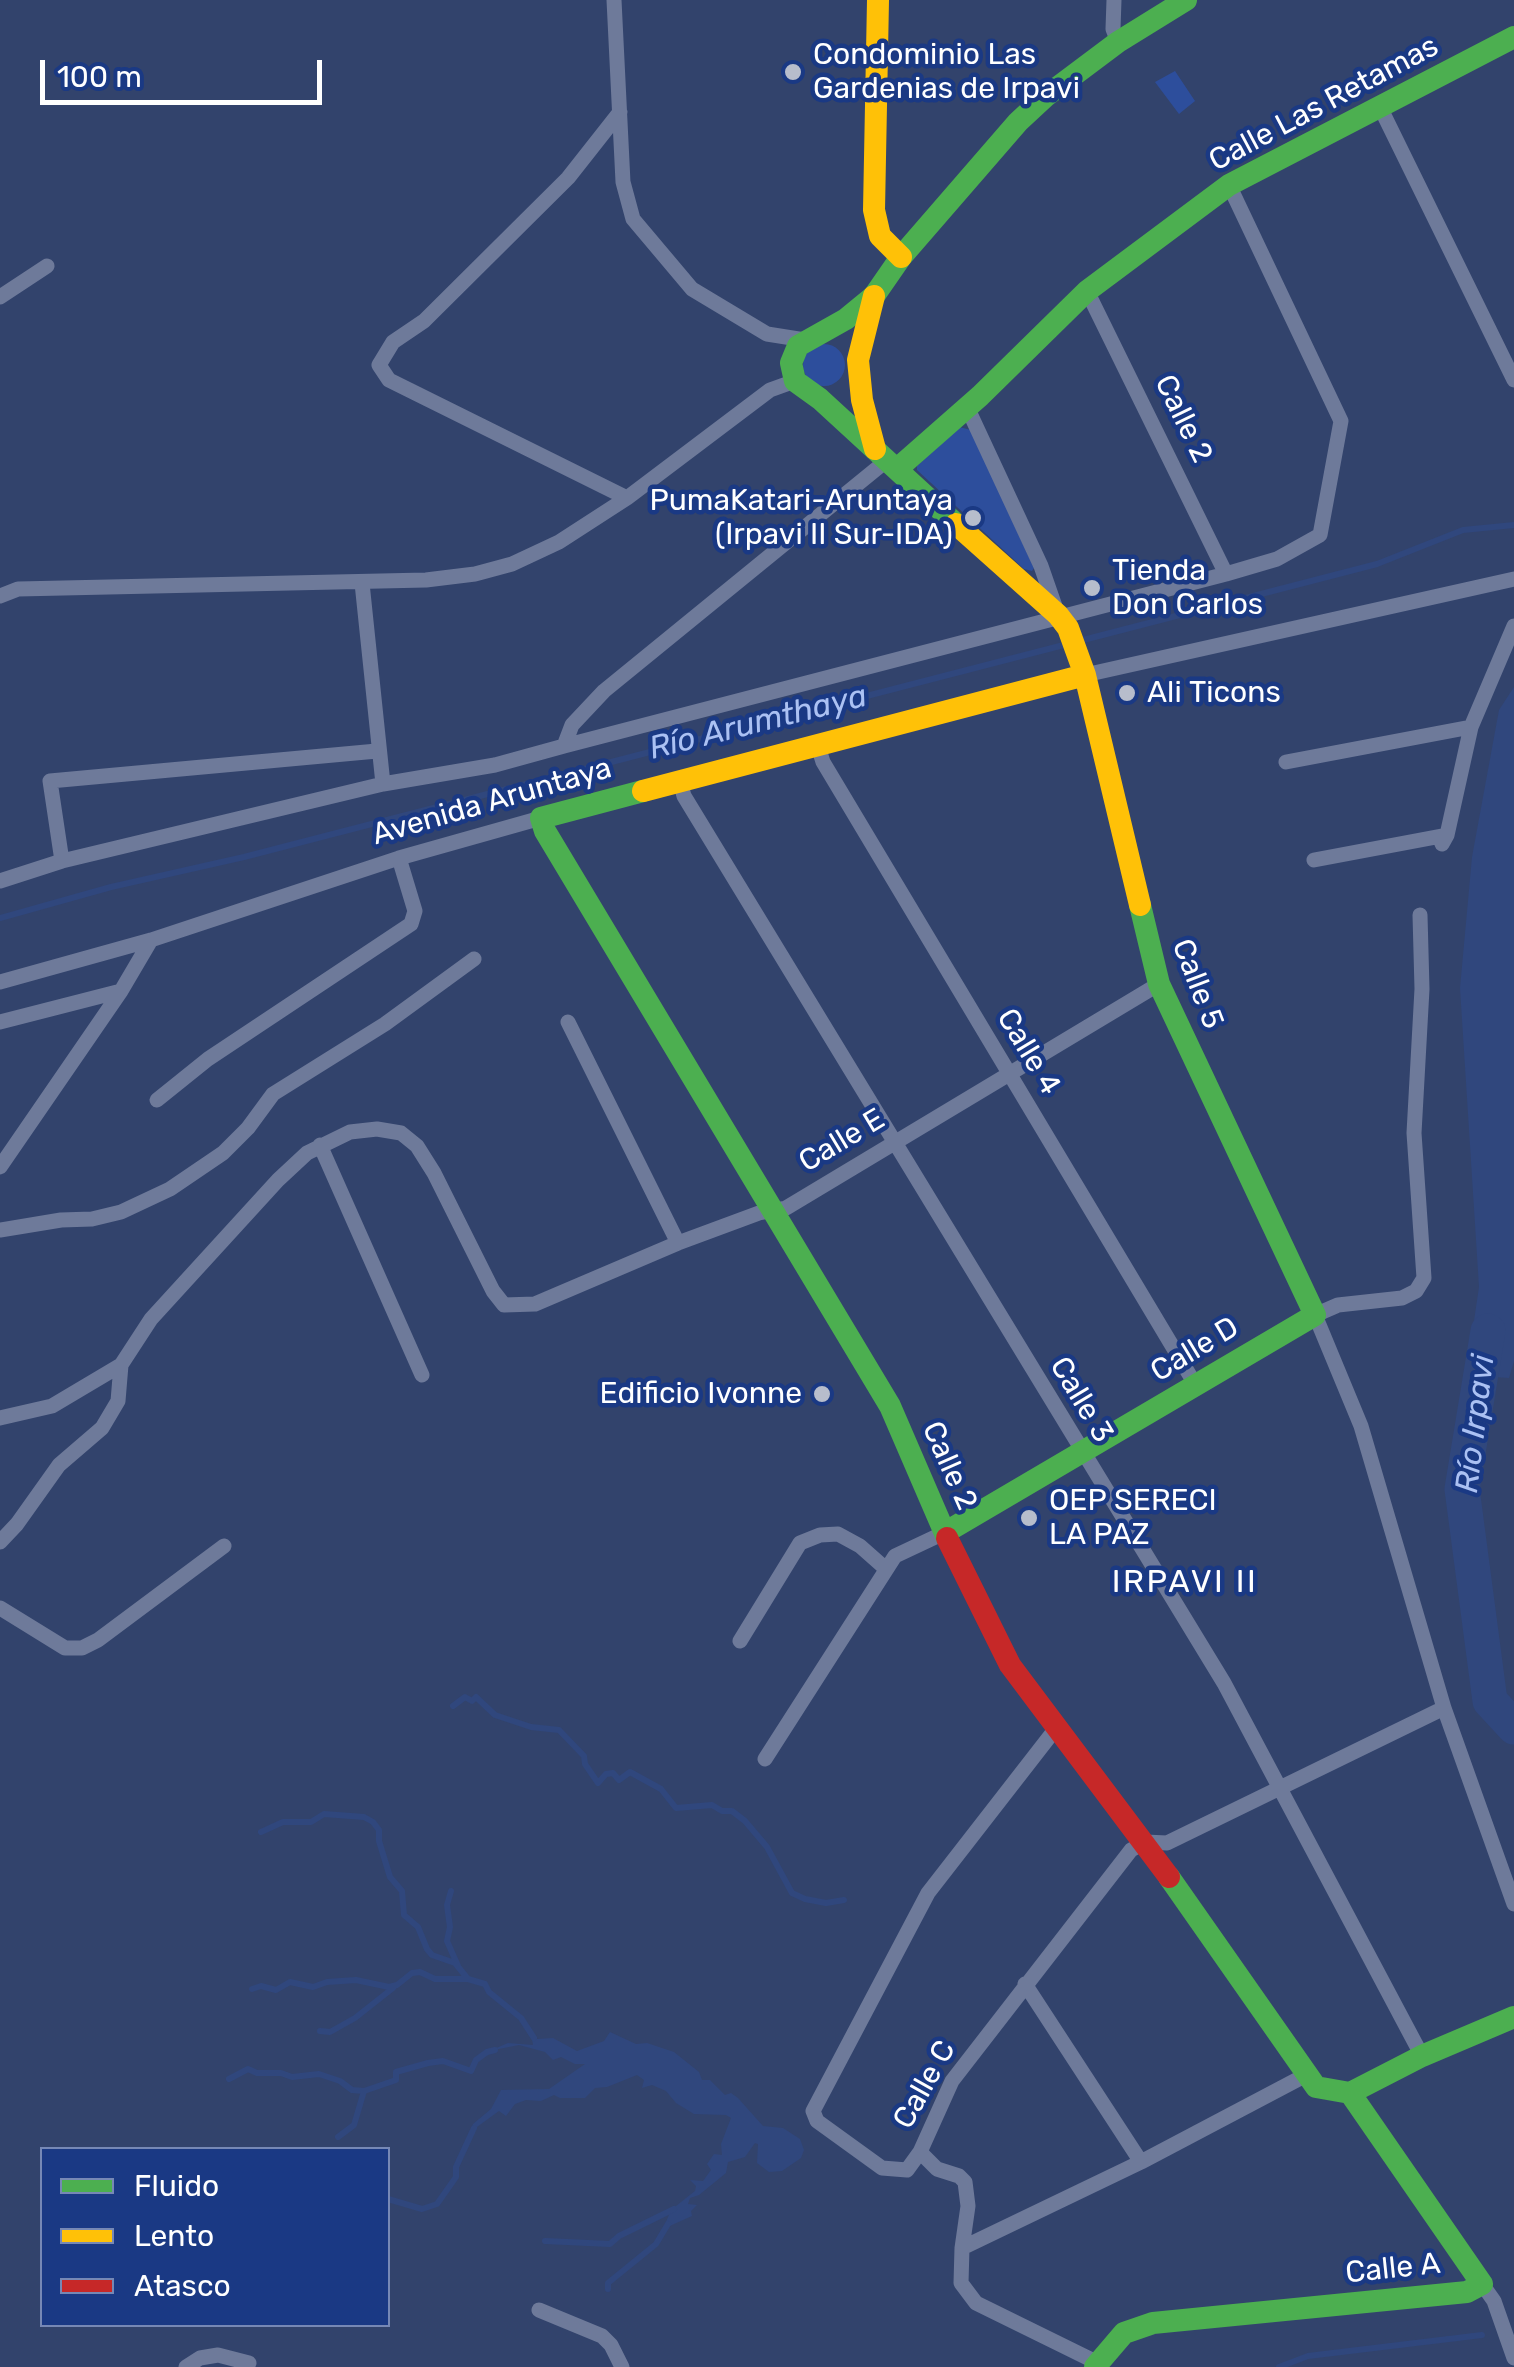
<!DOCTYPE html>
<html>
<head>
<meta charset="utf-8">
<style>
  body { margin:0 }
  #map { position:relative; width:1514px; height:2367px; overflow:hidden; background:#32436c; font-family:Rubik,sans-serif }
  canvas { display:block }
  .legend { position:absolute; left:40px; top:2147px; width:350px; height:180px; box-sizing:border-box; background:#1a3984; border:2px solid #7688b5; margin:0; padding:12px 18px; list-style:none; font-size:30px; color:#fff }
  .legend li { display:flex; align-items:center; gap:20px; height:50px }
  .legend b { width:50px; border:2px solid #7688b5 }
  .scale { position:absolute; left:40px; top:60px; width:282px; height:45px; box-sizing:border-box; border:5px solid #fff; border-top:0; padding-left:12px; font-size:30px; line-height:35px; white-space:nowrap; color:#fff; -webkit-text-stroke:8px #1a3984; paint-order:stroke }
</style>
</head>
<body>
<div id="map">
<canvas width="1514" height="2367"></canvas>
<ul class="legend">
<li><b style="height:12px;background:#4caf50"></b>Fluido</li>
<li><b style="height:12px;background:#ffc107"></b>Lento</li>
<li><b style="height:12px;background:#c62828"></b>Atasco</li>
</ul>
<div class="scale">100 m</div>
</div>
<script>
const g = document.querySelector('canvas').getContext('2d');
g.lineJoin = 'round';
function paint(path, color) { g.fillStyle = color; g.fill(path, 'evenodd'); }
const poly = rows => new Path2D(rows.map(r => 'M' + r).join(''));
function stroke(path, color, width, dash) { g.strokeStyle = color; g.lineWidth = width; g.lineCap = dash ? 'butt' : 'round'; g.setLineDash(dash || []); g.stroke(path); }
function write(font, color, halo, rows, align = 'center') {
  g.font = font + ' Rubik,sans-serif'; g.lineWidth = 9; g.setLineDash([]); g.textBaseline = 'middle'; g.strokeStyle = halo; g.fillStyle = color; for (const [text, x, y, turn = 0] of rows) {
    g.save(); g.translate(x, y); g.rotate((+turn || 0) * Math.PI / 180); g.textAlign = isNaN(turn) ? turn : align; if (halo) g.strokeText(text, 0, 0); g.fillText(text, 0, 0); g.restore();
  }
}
paint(poly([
  [1175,71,1195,101,1179,114,1155,82],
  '803 365a21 21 0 1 1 42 0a21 21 0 1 1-42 0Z',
  [959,427,971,430,1034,568,1032,571,1024,569,917,470,917,466]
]), '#2d4e9c');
paint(poly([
  [1514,687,1514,1361,1509,1378,1466,1375,1479,1287,1460,988,1472,857,1499,710],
  [531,2032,537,2039,553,2038,577,2051,604,2041,610,2032,636,2044,647,2043,674,2052,699,2072,702,2080,710,2080,725,2095,731,2093,738,2098,763,2126,783,2128,800,2139,804,2150,801,2158,782,2171,769,2172,757,2163,758,2144,755,2143,745,2157,728,2162,726,2173,699,2195,690,2198,688,2204,697,2205,691,2211,692,2216,663,2229,671,2210,695,2191,696,2186,690,2180,703,2181,711,2170,707,2164,714,2154,722,2155,721,2144,731,2118,726,2115,694,2114,676,2103,666,2091,652,2085,642,2088,644,2080,637,2075,607,2087,595,2088,585,2098,560,2098,554,2095,541,2101,526,2100,515,2104,506,2116,499,2111,470,2132,473,2124,491,2109,501,2090,549,2089,585,2064,575,2064,561,2057,553,2060,545,2052,519,2045,489,2051,508,2043,533,2045]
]), '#30477d');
stroke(poly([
  [0,918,111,887,244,857,1377,564,1463,530,1514,525],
  [453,1706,465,1697,472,1701,476,1697,495,1715,531,1727,559,1730,584,1756,585,1764,598,1783,606,1774,613,1773,619,1780,630,1772,661,1789,676,1808,712,1805,722,1811,732,1811,745,1821,767,1847,792,1893,805,1899,826,1903,844,1900],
  [261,1832,283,1822,311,1822,324,1814,364,1817,373,1822,379,1830,379,1841,390,1877,402,1891,404,1915,418,1927,427,1949,432,1955,455,1963,468,1979,485,1984,489,1992,521,2018,534,2038],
  [451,1891,447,1905,450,1927,447,1941,458,1966],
  [252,1989,261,1986,276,1990,290,1982,313,1987,327,1982,356,1980,389,1987,397,1985,412,1973,420,1972,435,1979,468,1979],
  [320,2031,330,2032,355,2018,393,1988],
  [229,2079,248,2069,257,2073,281,2073,292,2077,319,2074,340,2081,352,2090,364,2091,396,2080,396,2072,428,2063,443,2061,471,2071,476,2060,487,2052,495,2050],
  [338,2137,354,2125,364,2091],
  [388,2199,422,2209,437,2204,456,2177,456,2167,474,2128],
  [545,2241,610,2244,619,2236,674,2209],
  [608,2289,608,2283,656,2244,668,2224],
  [111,2324,119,2324],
  [1279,2367,1308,2356,1482,2335]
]), '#30477d', 6);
stroke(poly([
  [1488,1331,1462,1489,1490,1701,1514,1727]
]), '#30477d', 35);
stroke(poly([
  [614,0,623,182,633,219,692,289,767,334,805,340],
  [1114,0,1113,29,1118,42],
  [1380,107,1514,380],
  [620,112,568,178,424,321,393,342,379,365,389,380,627,498],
  [1087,291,1226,574],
  [0,297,47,266],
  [967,407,1041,566,1057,612],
  [362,583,383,784],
  [0,596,18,589,426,580,475,574,512,564,559,542,627,498,770,390,795,381],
  [1085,675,1514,579],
  [564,746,1226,574,1277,559,1320,535,1341,421,1229,185],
  [818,746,823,762,1195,1384],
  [1286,762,1471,727],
  [680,781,684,796,1224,1683,1422,2056],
  [1442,844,1447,835,1471,727,1514,626],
  [1314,860,1447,835],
  [62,861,50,781,377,751],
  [0,881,62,861,383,784,495,765,564,746,572,725,604,691,886,461],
  [1420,915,1422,989,1414,1133,1424,1278,1416,1291,1402,1298,1338,1305,1315,1315,1361,1426,1444,1708,1514,1904],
  [0,982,151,940,399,858,541,818],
  [0,1022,121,991],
  [568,1022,678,1243],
  [157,1100,208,1059,411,924,415,911,399,858],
  [320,1145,422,1375],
  [0,1167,121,991,151,940],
  [0,1230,61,1220,92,1219,121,1212,170,1189,223,1153,248,1128,273,1094,385,1024,474,959],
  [0,1418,52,1406,121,1365,151,1319,278,1180,307,1153,350,1132,377,1129,401,1133,417,1146,434,1173,493,1291,504,1305,535,1304,678,1243,759,1213,786,1208,1159,984],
  [0,1542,17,1524,59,1465,102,1428,118,1401,121,1365],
  [0,1608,65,1648,82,1648,98,1640,224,1546],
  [740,1641,800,1543,820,1535,838,1534,860,1546,886,1569],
  [1057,1727,928,1893,813,2111,817,2121,882,2168,907,2170,920,2152,952,2081,1131,1850,1145,1842,1167,1843,1444,1708],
  [765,1759,895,1556,946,1532],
  [1025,1984,1141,2162],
  [920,2152,937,2169,959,2176,965,2182,968,2206,962,2248],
  [1482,2284,1494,2301,1514,2358],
  [539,2310,602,2336,611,2345,622,2367],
  [1096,2362,976,2303,961,2283,962,2248,1141,2162,1306,2075],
  [186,2367,200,2358,218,2355,249,2363]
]), '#6e7a9a', 15);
stroke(poly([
  [897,469,980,396,1087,291,1229,185,1514,37],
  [956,524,820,399,795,381,791,363,798,346,846,319,874,296,901,257,1018,122,1046,96,1118,42,1186,0],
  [643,791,541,818,545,831,890,1406,947,1538],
  [946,1532,1315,1315,1159,984,1140,905],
  [1169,1877,1316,2087,1350,2093,1422,2056,1514,2017],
  [1095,2367,1124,2333,1153,2323,1467,2292,1482,2284,1350,2093]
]), '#4caf50', 22);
stroke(poly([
  [878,0,874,210,880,236,901,257],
  [874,296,858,360,862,400,875,449],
  [956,524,1058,615,1068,628,1085,675,1140,905],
  [643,791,1085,675]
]), '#ffc107', 22);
stroke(poly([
  [947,1538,1010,1665,1169,1877]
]), '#c62828', 22);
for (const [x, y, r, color] of [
  [793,72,10,"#b7bdcc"],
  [973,518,10,"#b7bdcc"],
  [1092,588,10,"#b7bdcc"],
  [1127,693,10,"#b7bdcc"],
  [822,1394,10,"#b7bdcc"],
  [1029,1518,10,"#b7bdcc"]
]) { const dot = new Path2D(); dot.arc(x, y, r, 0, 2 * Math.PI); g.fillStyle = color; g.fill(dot); stroke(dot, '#1a3984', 4); }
write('30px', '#fff', '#1a3984', [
  ["Condominio Las",813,55],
  ["Gardenias de Irpavi",813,89],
  ["PumaKatari-Aruntaya",953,501,"right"],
  ["(Irpavi II Sur-IDA)",953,535,"right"],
  ["Tienda",1112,571],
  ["Don Carlos",1112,605],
  ["Ali Ticons",1147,693],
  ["Edificio Ivonne",802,1394,"right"],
  ["OEP SERECI",1049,1501],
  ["LA PAZ",1049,1535]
], 'left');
write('30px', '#fff', '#1a3984', [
  ["Calle Las Retamas",1324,104,-28],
  ["Calle 2",1183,419,64],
  ["Avenida Aruntaya",492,802,-16],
  ["Calle 5",1197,984,69],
  ["Calle 4",1028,1052,59],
  ["Calle E",842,1141,-31],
  ["Calle D",1195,1350,-31],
  ["Calle 3",1081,1400,59],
  ["Calle 2",949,1466,66],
  ["Calle C",925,2085,-61],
  ["Calle A",1393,2269,-6]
]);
write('italic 32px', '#abc1f3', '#1a3984', [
  ["Río Arumthaya",758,723,-14],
  ["Río Irpavi",1476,1424,-83]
]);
g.letterSpacing = '2.5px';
write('32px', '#fff', '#1a3984', [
  ["IRPAVI II",1185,1583]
]);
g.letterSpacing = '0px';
</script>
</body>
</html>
